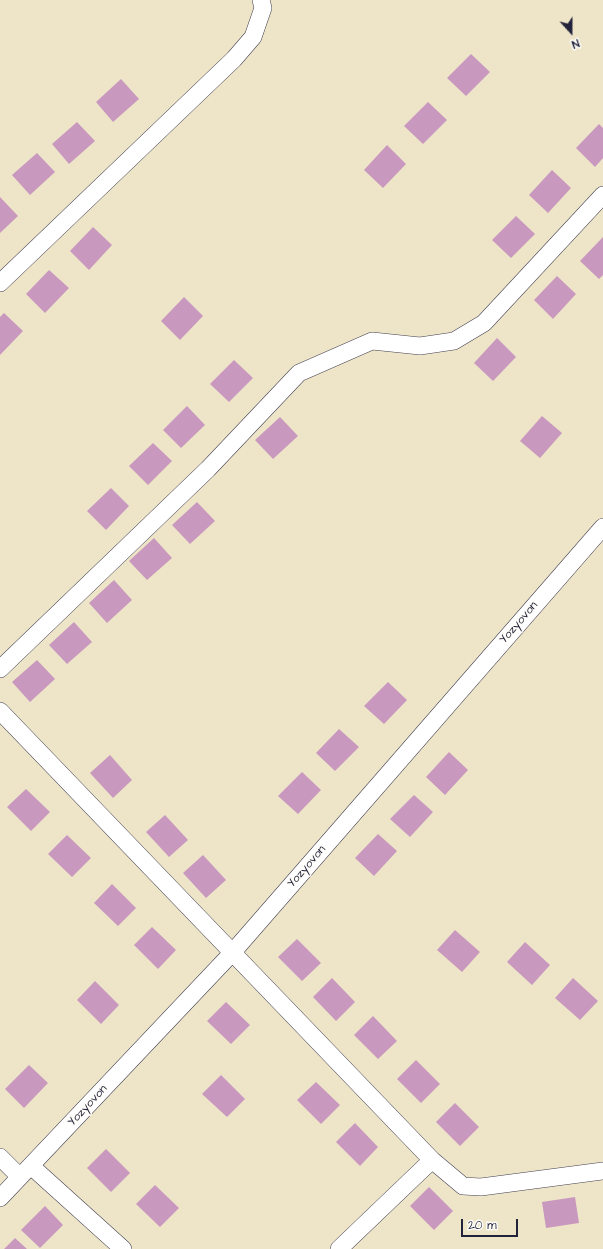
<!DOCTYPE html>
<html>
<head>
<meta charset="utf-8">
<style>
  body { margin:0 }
  #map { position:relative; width:603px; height:1249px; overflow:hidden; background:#eee5c8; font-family:"Architects Daughter",sans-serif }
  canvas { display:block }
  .north { position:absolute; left:551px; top:12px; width:40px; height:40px; -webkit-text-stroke:3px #fdfcf7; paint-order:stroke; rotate:159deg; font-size:11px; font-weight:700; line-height:16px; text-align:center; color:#22223b }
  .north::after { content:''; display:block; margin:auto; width:14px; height:18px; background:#22223b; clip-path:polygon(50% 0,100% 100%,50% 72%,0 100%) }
  .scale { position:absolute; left:461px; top:1219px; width:57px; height:18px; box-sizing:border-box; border:2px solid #22223b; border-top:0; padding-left:5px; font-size:12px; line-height:14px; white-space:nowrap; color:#22223b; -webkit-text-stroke:3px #fdfcf7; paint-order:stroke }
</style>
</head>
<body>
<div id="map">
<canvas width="603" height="1249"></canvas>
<div class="north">N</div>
<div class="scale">20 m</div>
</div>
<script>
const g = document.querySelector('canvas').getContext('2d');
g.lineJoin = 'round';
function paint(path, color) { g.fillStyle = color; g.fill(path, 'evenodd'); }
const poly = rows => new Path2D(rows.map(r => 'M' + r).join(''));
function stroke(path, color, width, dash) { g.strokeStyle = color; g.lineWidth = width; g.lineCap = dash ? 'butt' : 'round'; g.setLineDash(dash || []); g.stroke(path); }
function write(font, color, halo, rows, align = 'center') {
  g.font = font + ' "Architects Daughter",sans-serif'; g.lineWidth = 3; g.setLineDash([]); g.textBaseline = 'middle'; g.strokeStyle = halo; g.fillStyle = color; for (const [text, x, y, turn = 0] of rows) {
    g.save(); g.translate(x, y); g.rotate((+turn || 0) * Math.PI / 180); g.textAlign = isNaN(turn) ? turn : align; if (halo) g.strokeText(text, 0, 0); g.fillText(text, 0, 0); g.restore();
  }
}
paint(poly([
  [471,54,490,72,466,96,447,78],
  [121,79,139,99,113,122,96,102],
  [428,102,447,120,423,144,404,126],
  [77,122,95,141,69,164,52,144],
  [599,124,603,128,603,158,595,167,576,148],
  [387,145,406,164,383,188,364,170],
  [37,153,55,172,30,195,12,175],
  [552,170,571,188,548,213,529,195],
  [0,197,18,216,0,233],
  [516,216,535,234,511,258,492,240],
  [93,227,112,245,89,270,70,251],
  [603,237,603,275,599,279,580,261],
  [49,270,69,288,45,313,26,294],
  [557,276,576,294,553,319,534,300],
  [184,297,203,316,180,340,161,321],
  [4,313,23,331,0,355,0,317],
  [497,338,516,357,493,381,474,363],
  [234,360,253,378,229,402,210,384],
  [187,406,205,425,181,448,163,430],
  [542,416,562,433,540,458,520,441],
  [280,417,298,436,273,459,255,440],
  [153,443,172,461,148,485,129,466],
  [111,488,129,506,106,530,87,511],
  [197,502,215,521,190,544,172,525],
  [154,538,172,558,147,580,129,561],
  [114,580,132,600,107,623,89,603],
  [74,622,92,642,67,664,49,645],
  [37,660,55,679,30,702,12,682],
  [388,682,407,700,384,724,364,706],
  [339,729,359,747,335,771,316,753],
  [449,752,468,770,445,795,426,777],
  [110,755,132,780,113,798,90,773],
  [302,772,321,790,298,814,278,796],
  [26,789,50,812,31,831,7,807],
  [414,795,433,812,410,837,390,819],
  [165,815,188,840,169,857,146,832],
  [378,834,397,851,374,876,355,858],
  [67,835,91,858,72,877,48,854],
  [203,855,226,880,206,898,183,873],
  [112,884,136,908,118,926,94,903],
  [152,927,176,950,158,969,134,945],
  [455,930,480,952,462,972,437,950],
  [297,939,321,963,302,981,278,957],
  [525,942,550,965,532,985,507,962],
  [332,978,355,1002,336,1021,313,997],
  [573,978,598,1001,580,1020,555,998],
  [95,981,119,1005,101,1024,77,1000],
  [226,1002,250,1025,231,1044,207,1021],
  [373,1016,397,1041,378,1059,354,1035],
  [416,1060,440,1084,421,1103,397,1079],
  [29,1065,48,1083,24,1108,5,1089],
  [221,1075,245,1099,227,1117,202,1094],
  [316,1082,340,1105,321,1124,297,1100],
  [455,1103,479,1127,460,1146,436,1122],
  [355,1123,378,1147,360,1166,336,1142],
  [106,1149,130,1173,111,1192,87,1168],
  [155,1185,179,1208,160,1227,136,1204],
  [429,1187,453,1211,434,1230,410,1206],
  [575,1197,579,1223,546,1228,542,1202],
  [45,1206,63,1225,40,1248,21,1230],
  [15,1238,27,1249,4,1249]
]), '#c898be');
const street = poly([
  [0,283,234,59,253,37,263,8,261,0],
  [0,669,208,469,299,373,372,341,420,346,454,341,484,323,603,195],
  [0,711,432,1160,463,1186,481,1187,603,1171],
  [0,1157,20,1177],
  [31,1166,123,1249],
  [0,1198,232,953,603,527],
  [339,1249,432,1160]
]);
stroke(street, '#413f50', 18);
stroke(street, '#fff', 17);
write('12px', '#22223b', '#fdfcf7', [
  ["Yozyovon",519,623,-49],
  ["Yozyovon",307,867,-49],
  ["Yozyovon",88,1106,-47]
]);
</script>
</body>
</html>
